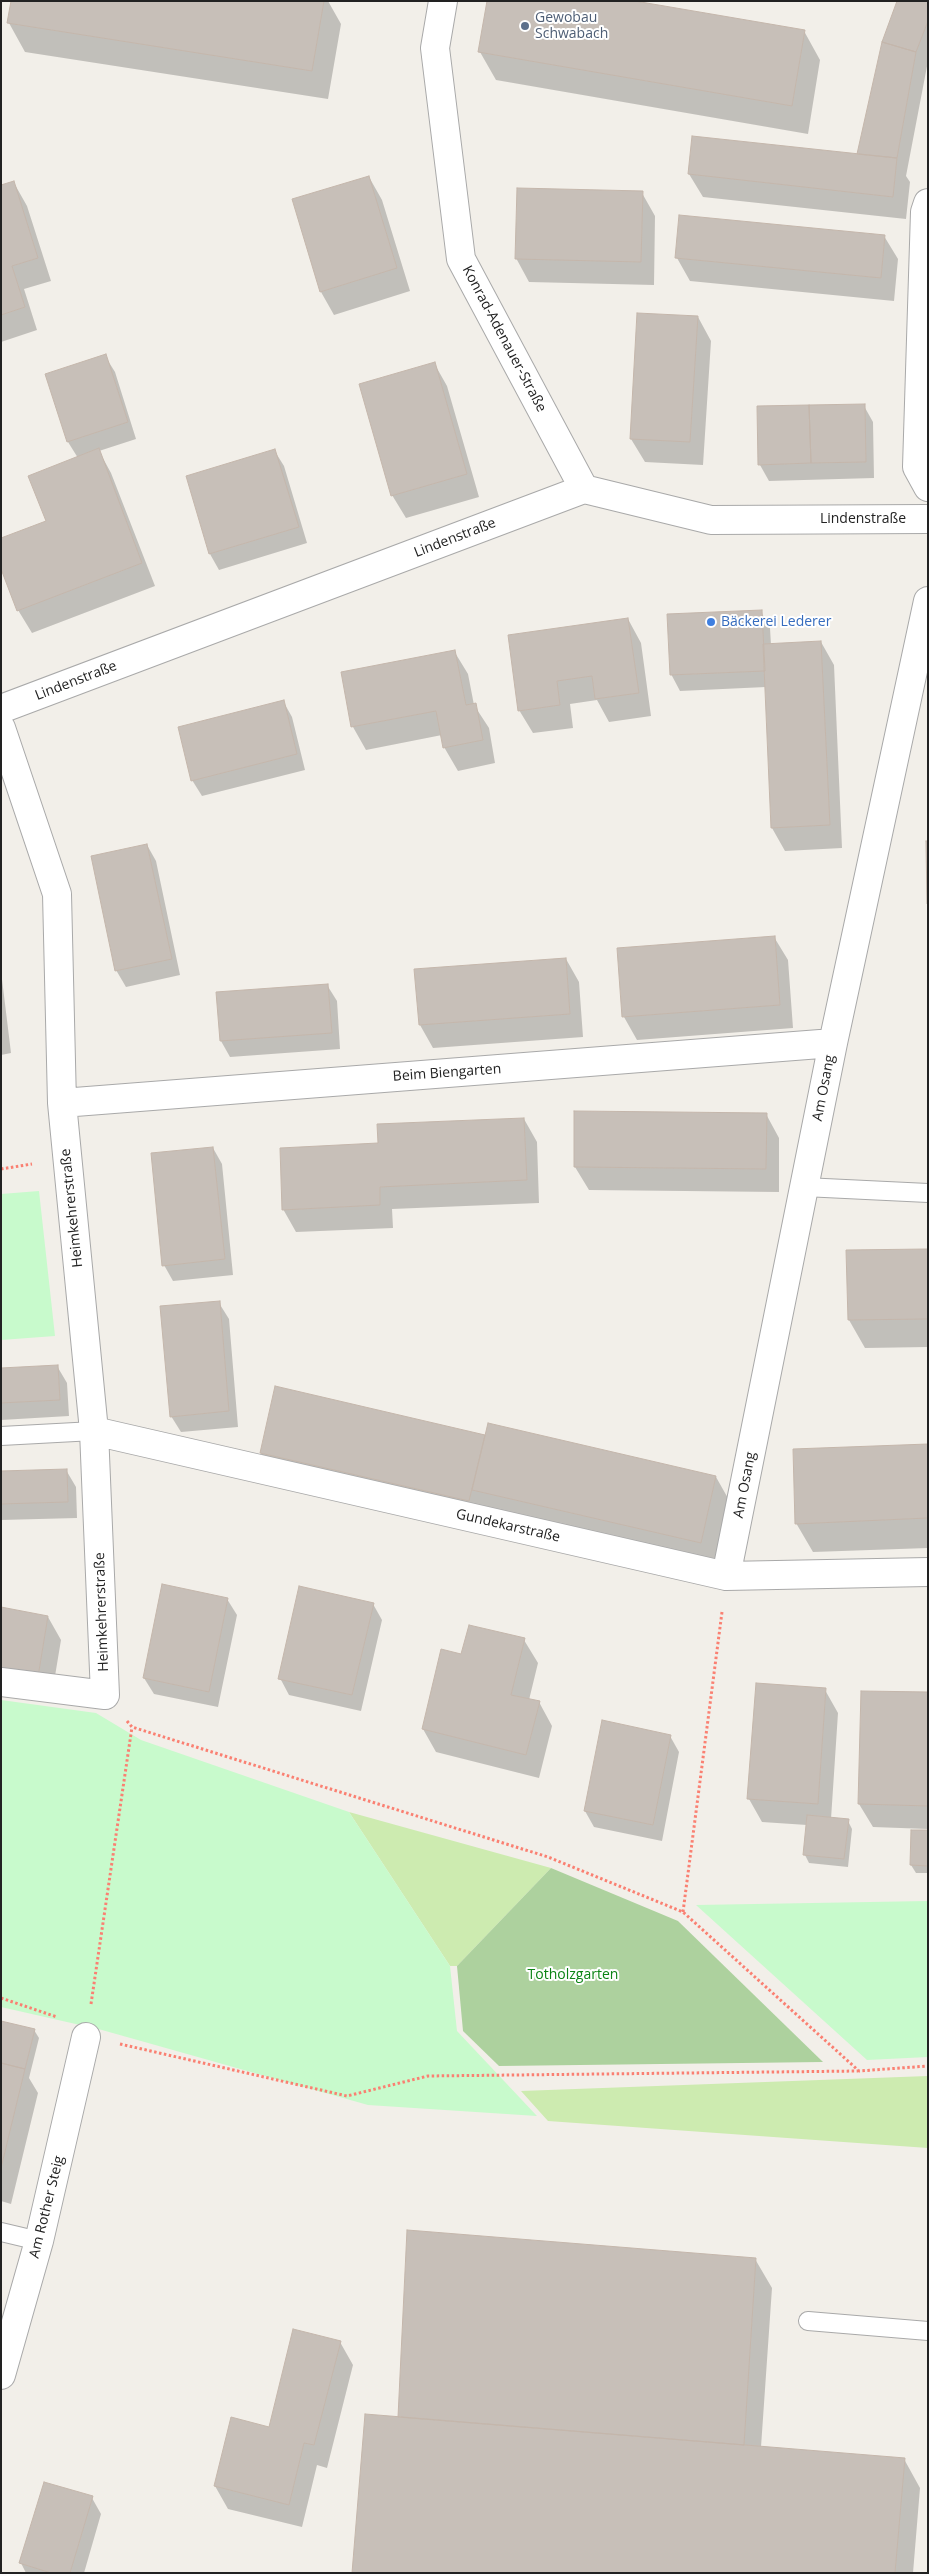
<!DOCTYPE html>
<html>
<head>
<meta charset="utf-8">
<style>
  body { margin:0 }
  #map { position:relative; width:929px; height:2574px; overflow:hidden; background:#f2efe9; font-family:"Open Sans",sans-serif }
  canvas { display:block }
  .frame { position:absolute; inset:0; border:2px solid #222; pointer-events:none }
</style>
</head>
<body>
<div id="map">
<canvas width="929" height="2574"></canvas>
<div class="frame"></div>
</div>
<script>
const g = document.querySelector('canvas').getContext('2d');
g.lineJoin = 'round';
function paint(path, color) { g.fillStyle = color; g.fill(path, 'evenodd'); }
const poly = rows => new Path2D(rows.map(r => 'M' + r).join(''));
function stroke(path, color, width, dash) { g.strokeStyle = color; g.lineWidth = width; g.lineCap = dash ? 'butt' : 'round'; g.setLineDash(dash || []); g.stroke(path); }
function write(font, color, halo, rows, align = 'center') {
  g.font = font + ' "Open Sans",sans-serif'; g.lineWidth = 4; g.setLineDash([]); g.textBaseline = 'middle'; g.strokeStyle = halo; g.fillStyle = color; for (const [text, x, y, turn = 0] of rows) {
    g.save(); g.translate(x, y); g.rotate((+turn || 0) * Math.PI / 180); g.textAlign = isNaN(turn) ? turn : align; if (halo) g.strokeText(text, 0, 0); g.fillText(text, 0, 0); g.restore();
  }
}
paint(poly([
  [349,1812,551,1868,457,1966,450,1966],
  [928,2076,928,2148,548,2121,521,2091]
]), '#cdebb0');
paint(poly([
  [551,1868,678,1921,823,2062,499,2066,463,2031,457,1966]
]), '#add19e');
paint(poly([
  [39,1191,55,1336,1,1340,1,1194],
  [1,1700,96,1713,141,1740,349,1812,450,1966,457,2031,537,2116,368,2105,102,2030,1,2007],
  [928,1901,928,2057,867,2060,696,1905]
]), '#c8facc');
paint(poly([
  [12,1,328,1,341,24,328,99,25,52,9,23],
  [928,1,928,61,906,176,910,182,906,219,703,197,689,174,858,155],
  [804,31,820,60,808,134,496,80,480,52],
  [369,177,382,200,410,291,334,315,321,292],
  [14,183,27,206,51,281,24,289,37,330,1,342,1,186],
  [642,193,655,216,654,285,529,282,516,258],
  [884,236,898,259,894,301,690,281,677,258],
  [698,317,711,341,703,465,645,462,631,439],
  [105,356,115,372,136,439,99,451,111,473,155,586,32,633,18,610,47,522,78,458,68,442],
  [434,363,447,386,479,497,406,518,392,495],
  [864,406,873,422,874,478,769,481,760,465],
  [274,450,284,466,307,543,219,570,210,554,187,477],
  [761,612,770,628,771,645,821,642,834,665,842,848,785,851,772,828,766,687,680,691,671,674],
  [628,619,641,643,651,716,609,722,597,700,570,704,573,728,533,733,519,710],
  [454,651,468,674,474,705,489,728,495,763,458,771,444,747,442,735,366,750,353,727],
  [283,701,292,717,305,770,202,796,192,780],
  [147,845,156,861,180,975,126,987,116,970],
  [774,937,788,960,793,1028,637,1040,624,1017],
  [566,959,579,982,583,1037,433,1048,420,1025],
  [1,971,11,1053,1,1055],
  [327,985,337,1001,340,1049,230,1057,221,1041,217,994],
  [766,1114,779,1138,779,1192,589,1190,575,1167],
  [524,1119,537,1142,539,1203,392,1209,393,1228,296,1232,283,1209],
  [213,1148,222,1164,233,1275,173,1281,164,1265],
  [928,1250,928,1347,865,1348,849,1320],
  [219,1303,229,1319,238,1427,181,1432,171,1416],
  [57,1366,67,1383,69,1416,1,1420,1,1370],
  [276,1388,486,1436,716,1477,729,1500,714,1565,274,1476,261,1453],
  [928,1445,928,1548,813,1552,796,1523],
  [66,1470,76,1487,77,1518,1,1520,1,1473],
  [227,1599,237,1615,218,1707,154,1694,144,1678],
  [373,1604,382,1620,361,1711,289,1695,280,1678],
  [48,1617,61,1640,51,1700,1,1691],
  [524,1640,538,1663,529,1700,539,1702,552,1726,539,1778,436,1752,423,1729,442,1651,462,1656],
  [825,1690,838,1713,831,1819,848,1821,852,1829,848,1867,809,1863,805,1855,807,1825,762,1822,749,1799],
  [862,1692,928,1694,928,1829,873,1827,859,1804],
  [670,1736,679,1752,662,1841,594,1827,585,1811],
  [928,1832,928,1873,916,1873,911,1865],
  [1,2022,34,2030,39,2038,29,2078,38,2093,11,2204,1,2201],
  [755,2259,772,2288,761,2447,904,2459,920,2488,913,2573,353,2573,399,2418],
  [340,2342,353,2365,327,2468,317,2465,302,2527,228,2509,215,2486,270,2428],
  [92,2498,101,2514,84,2573,26,2573,21,2563]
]), '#0003');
const building = poly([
  [11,1,324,1,312,71,7,23,11,1],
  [487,1,635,1,805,30,792,106,478,52,487,1],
  [897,1,928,1,928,21,916,52,882,42,897,1],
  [882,42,916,52,897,158,857,154,882,42],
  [692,136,897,158,893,197,688,174,692,136],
  [369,176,397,268,320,292,292,199,369,176],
  [14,181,38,258,12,266,25,307,1,315,1,185,14,181],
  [517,188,643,191,641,262,515,259,517,188],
  [679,215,885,235,881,278,675,258,679,215],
  [637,313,698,316,690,442,630,439,637,313],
  [106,354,128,422,67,442,45,374,106,354],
  [435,362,467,474,391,496,359,384,435,362],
  [865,404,866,462,811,463,809,405,865,404],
  [809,405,811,463,758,465,757,406,809,405],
  [99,448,142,563,17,611,1,569,1,538,46,521,28,476,99,448],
  [275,449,299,527,209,554,186,476,275,449],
  [762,610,765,671,670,675,667,614,762,610],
  [628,618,639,693,595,699,592,676,557,681,560,705,518,711,508,635,628,618],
  [821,641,830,825,771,828,763,644,821,641],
  [455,650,466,705,476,703,483,740,443,748,436,711,351,727,341,672,455,650],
  [284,700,297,754,191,781,178,727,284,700],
  [926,841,928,841,928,904,927,904,926,841],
  [147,844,172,959,115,971,91,856,147,844],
  [775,936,780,1005,622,1017,617,948,775,936],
  [566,958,570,1014,419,1025,414,969,566,958],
  [328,984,332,1033,220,1041,216,992,328,984],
  [574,1111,767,1113,766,1169,574,1167,574,1111],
  [524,1118,527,1180,380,1187,380,1205,282,1210,280,1148,378,1143,377,1124,524,1118],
  [213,1147,225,1259,162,1266,151,1153,213,1147],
  [928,1249,928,1319,848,1320,846,1250,928,1249],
  [220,1301,229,1411,170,1417,160,1306,220,1301],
  [58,1365,60,1400,1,1403,1,1368,58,1365],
  [275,1386,485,1435,469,1501,260,1453,275,1386],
  [488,1423,716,1476,701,1543,472,1490,488,1423],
  [928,1444,928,1518,795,1524,793,1449,928,1444],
  [67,1469,68,1502,1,1504,1,1471,67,1469],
  [162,1584,228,1598,209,1692,143,1678,162,1584],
  [299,1586,374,1603,352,1695,278,1679,299,1586],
  [1,1607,48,1616,38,1677,1,1670,1,1607],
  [469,1625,525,1638,511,1695,540,1701,526,1755,422,1729,441,1649,461,1654,469,1625],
  [756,1683,826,1688,818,1804,747,1799,756,1683],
  [861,1691,928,1692,928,1806,858,1804,861,1691],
  [602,1720,671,1735,653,1825,584,1811,602,1720],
  [807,1815,849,1819,844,1859,803,1855,807,1815],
  [911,1830,928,1830,928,1866,910,1865,911,1830],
  [1,2021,35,2029,25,2069,1,2063,1,2021],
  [1,2063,25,2069,1,2168,1,2063],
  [407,2230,756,2258,744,2445,398,2417,407,2230],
  [293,2329,341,2341,314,2445,304,2443,289,2505,214,2486,231,2417,269,2427,293,2329],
  [365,2414,905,2458,895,2573,352,2573,365,2414],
  [44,2482,93,2496,70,2573,51,2573,19,2563,44,2482]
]);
paint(building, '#c7bfb8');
stroke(building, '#c4b6ab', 1);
const lane = poly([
  [804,1187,928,1193],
  [1,1436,94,1431],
  [1,2232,39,2241],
  [808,2321,928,2331]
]);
const street = poly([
  [443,1,435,48,461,259,584,489],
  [928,203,925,212,917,467,928,487],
  [1,709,584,489,711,520,928,519],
  [1,728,57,894,62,1103,94,1431,105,1695,1,1682],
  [62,1103,833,1043],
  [94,1431,726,1576,928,1572],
  [726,1576,833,1043,928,601],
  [1,2375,39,2241,86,2037]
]);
stroke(lane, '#a9a9a9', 20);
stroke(street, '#a9a9a9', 30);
stroke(poly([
  [1,1169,32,1164],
  [127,1721,132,1727,548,1857,683,1912,859,2071,928,2066],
  [683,1912,722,1612],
  [1,1998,57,2017],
  [91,2004,132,1727],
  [120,2044,347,2096,428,2076,858,2071]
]), '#fa8072', 3, [2.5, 2.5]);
stroke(lane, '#fff', 18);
stroke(street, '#fff', 28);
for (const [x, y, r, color] of [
  [525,26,5,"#5c6f8a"],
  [711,622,5,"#3f7fe0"]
]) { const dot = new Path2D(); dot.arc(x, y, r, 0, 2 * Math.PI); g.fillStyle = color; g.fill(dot); stroke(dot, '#fff', 2); }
write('14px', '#4e5e75', '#fff', [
  ["Gewobau",535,18],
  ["Schwabach",535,34]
], 'left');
write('14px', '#222', '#fff', [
  ["Konrad-Adenauer-Straße",504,339,62],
  ["Lindenstraße",863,519],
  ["Lindenstraße",455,538,-21],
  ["Lindenstraße",76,681,-21],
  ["Beim Biengarten",447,1073,-4],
  ["Am Osang",824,1088,-79],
  ["Heimkehrerstraße",72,1208,-96],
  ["Am Osang",745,1485,-79],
  ["Gundekarstraße",508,1526,13],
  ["Heimkehrerstraße",102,1612,-92],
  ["Am Rother Steig",47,2207,-76]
]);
write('14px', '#366cbe', '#fff', [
  ["Bäckerei Lederer",721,622]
], 'left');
write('14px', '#0c8416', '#fff', [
  ["Totholzgarten",573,1975]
]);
</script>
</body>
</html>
